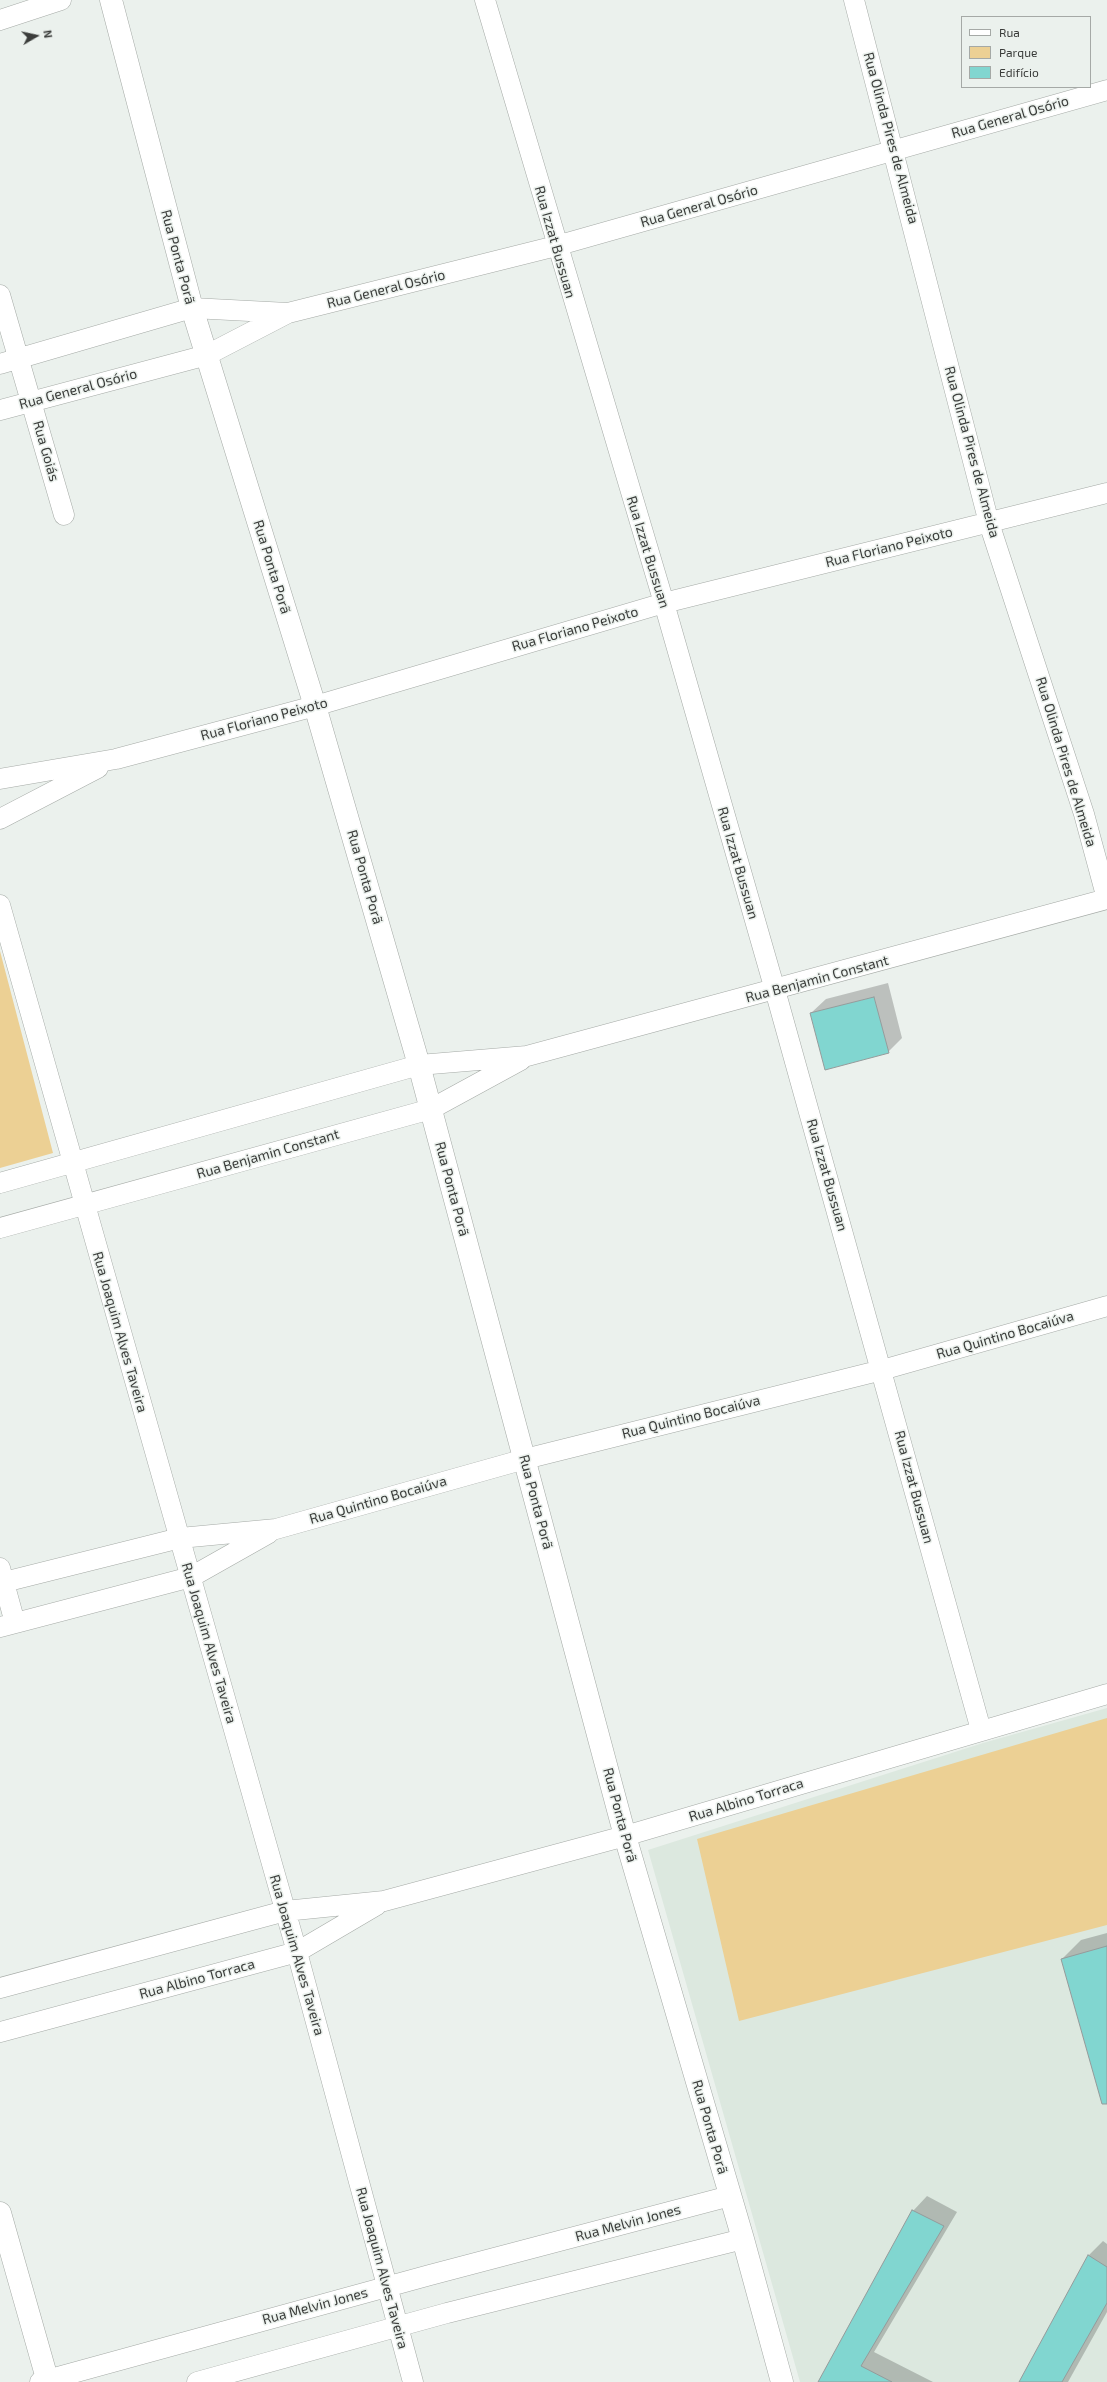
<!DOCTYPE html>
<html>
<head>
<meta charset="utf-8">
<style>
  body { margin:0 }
  #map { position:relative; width:1107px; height:2382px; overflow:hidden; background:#ebf1ed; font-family:"Exo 2",sans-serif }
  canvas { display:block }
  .legend { position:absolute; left:961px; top:16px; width:130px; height:72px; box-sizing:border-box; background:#ebf1ed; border:1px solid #a5a9a6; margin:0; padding:5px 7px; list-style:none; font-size:12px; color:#3b3d3b }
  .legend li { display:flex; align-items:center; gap:8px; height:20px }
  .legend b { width:20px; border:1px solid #a5a9a6 }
  .north { position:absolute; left:16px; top:16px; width:40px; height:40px; -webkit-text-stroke:3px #ebf1ed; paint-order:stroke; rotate:81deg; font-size:11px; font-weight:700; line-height:16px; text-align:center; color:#3b3d3b }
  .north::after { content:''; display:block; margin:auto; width:14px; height:18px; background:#3b3d3b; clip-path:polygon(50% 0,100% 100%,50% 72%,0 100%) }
</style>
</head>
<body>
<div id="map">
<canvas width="1107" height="2382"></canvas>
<ul class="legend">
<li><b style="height:5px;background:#fff"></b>Rua</li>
<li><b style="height:11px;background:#ecd094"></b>Parque</li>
<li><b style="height:11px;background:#81d6d0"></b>Edifício</li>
</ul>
<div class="north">N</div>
</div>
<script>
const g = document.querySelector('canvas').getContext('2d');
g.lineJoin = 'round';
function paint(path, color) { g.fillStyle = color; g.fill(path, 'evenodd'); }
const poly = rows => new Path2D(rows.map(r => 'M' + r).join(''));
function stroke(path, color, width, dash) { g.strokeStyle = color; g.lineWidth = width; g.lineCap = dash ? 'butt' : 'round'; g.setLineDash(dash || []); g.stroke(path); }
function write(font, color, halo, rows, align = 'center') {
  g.font = font + ' "Exo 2",sans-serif'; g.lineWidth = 3; g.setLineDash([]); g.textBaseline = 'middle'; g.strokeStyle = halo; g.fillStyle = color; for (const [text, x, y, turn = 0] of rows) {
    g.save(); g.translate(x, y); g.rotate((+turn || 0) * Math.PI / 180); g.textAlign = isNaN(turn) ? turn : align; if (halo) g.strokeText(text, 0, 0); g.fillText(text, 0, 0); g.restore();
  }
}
paint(poly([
  [1107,1708,1107,2382,800,2382,648,1850,983,1743]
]), '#dce8df');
paint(poly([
  [0,951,53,1153,0,1168],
  [1107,1718,1107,1925,739,2021,697,1839]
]), '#ecd094');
paint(poly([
  [888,983,902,1038,888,1052,811,1013,826,999],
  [1107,1933,1107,2099,1062,1959,1081,1940],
  [927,2196,957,2212,874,2352,933,2382,825,2382,913,2211],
  [1103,2241,1107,2244,1107,2312,1068,2382,1020,2382,1089,2255]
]), '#0003');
const building = poly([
  [874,997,889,1053,825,1070,810,1013,874,997],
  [1107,1946,1107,2104,1102,2104,1061,1959,1107,1946],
  [912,2210,944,2226,861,2366,892,2382,818,2382,912,2210],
  [1088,2255,1107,2267,1107,2303,1062,2382,1019,2382,1088,2255]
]);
paint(building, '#81d6d0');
stroke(building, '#959b9b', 1);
const street = poly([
  [485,0,664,603,775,990,981,1730],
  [854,0,989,523,1084,814,1107,899],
  [0,20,61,0],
  [0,295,64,515],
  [0,364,192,308,288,313],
  [0,410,207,355,288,313,556,246,1107,90],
  [0,779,116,759,315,706,664,603,1107,493],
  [0,819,98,768],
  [0,905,297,1952,413,2382],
  [0,1183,419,1065,527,1056,1107,899],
  [0,1228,431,1109,521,1060],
  [0,1568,15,1623],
  [0,1583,180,1538,276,1529,525,1459,882,1370,1107,1306],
  [0,1627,191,1577,269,1533],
  [0,1988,285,1911,384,1901,625,1836,1107,1694],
  [0,2032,297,1952,377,1905],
  [40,2382,430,2275,730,2196],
  [197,2382,447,2313,743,2239]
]);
const secondary = poly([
  [111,0,192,308,315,706,419,1065,625,1836,743,2239,782,2382],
  [0,2213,48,2382]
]);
stroke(street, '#a5aaa6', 21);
stroke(secondary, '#a5aaa6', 23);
stroke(street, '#fff', 20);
stroke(secondary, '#fff', 22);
write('14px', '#3b3d3b', '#ebf1ed', [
  ["Rua General Osório",1010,117,-16],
  ["Rua Olinda Pires de Almeida",891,138,75],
  ["Rua General Osório",699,206,-16],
  ["Rua Izzat Bussuan",555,242,74],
  ["Rua Ponta Porã",178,257,75],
  ["Rua General Osório",386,289,-14],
  ["Rua General Osório",78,389,-15],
  ["Rua Goiás",46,451,74],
  ["Rua Olinda Pires de Almeida",972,452,75],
  ["Rua Floriano Peixoto",889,547,-14],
  ["Rua Izzat Bussuan",648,552,73],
  ["Rua Ponta Porã",272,567,73],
  ["Rua Floriano Peixoto",575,629,-16],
  ["Rua Floriano Peixoto",264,719,-15],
  ["Rua Olinda Pires de Almeida",1066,762,73],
  ["Rua Izzat Bussuan",738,863,74],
  ["Rua Ponta Porã",365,877,74],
  ["Rua Benjamin Constant",817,979,-15],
  ["Rua Benjamin Constant",268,1154,-16],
  ["Rua Izzat Bussuan",827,1175,74],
  ["Rua Ponta Porã",452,1189,75],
  ["Rua Joaquim Alves Taveira",120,1332,74],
  ["Rua Quintino Bocaiúva",1005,1335,-16],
  ["Rua Quintino Bocaiúva",691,1417,-14],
  ["Rua Izzat Bussuan",914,1487,75],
  ["Rua Quintino Bocaiúva",378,1500,-16],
  ["Rua Ponta Porã",536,1502,75],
  ["Rua Joaquim Alves Taveira",209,1643,74],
  ["Rua Albino Torraca",746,1800,-17],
  ["Rua Ponta Porã",620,1815,75],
  ["Rua Joaquim Alves Taveira",297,1955,74],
  ["Rua Albino Torraca",197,1979,-15],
  ["Rua Ponta Porã",710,2127,74],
  ["Rua Melvin Jones",628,2223,-15],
  ["Rua Joaquim Alves Taveira",382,2268,75],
  ["Rua Melvin Jones",315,2306,-15]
]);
</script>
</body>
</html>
